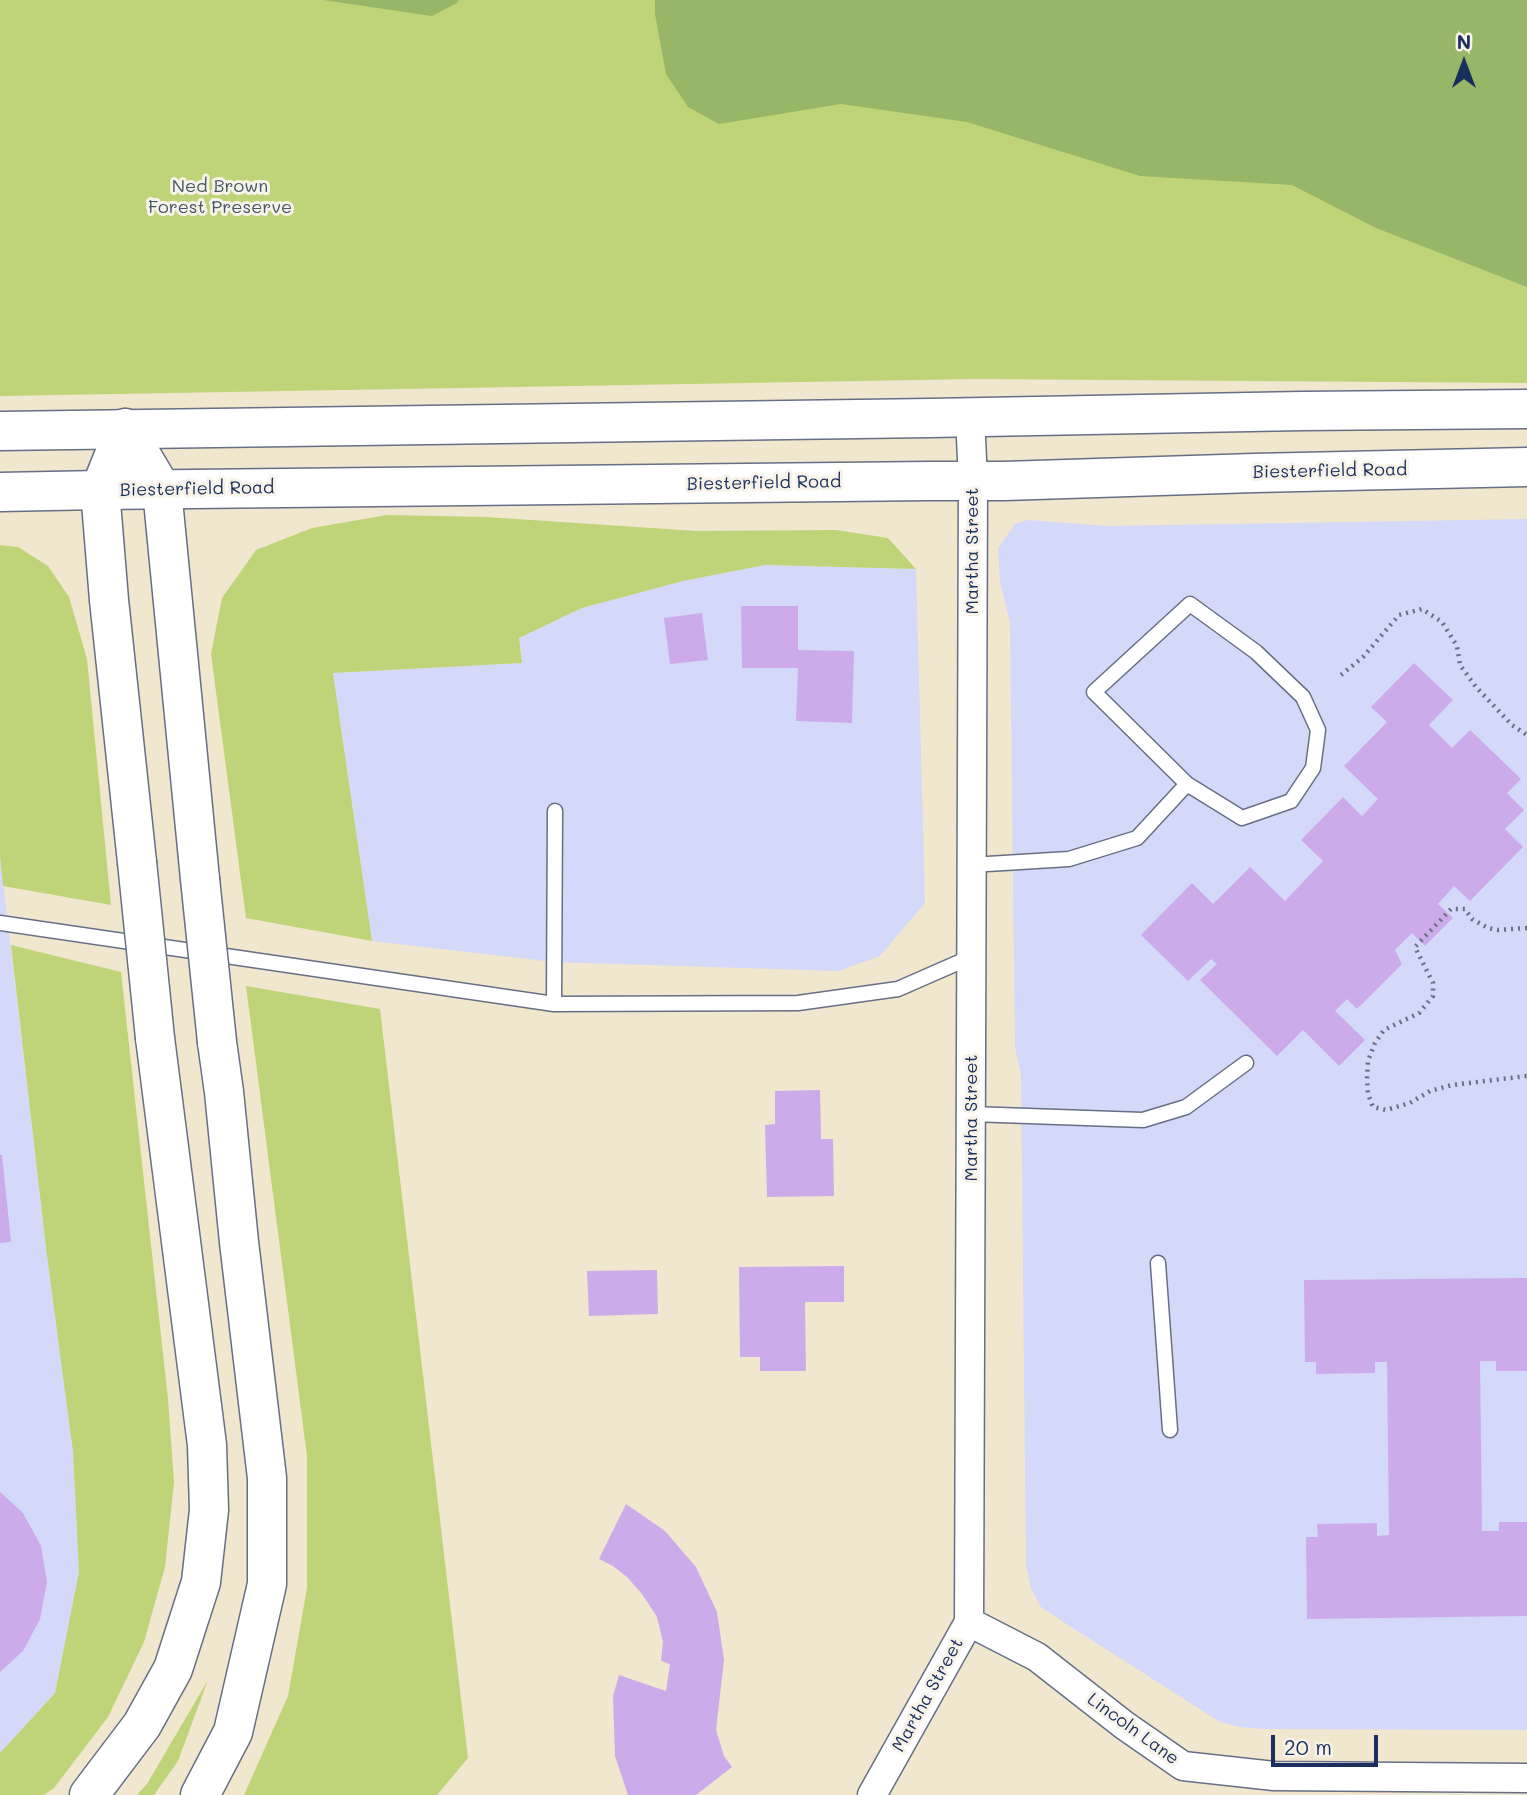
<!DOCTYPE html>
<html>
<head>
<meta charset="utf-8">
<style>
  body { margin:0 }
  #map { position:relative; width:1527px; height:1795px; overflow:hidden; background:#f1e6ce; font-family:Mali,sans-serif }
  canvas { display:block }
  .north { position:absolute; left:1429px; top:28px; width:70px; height:70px; -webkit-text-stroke:5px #f7f3e8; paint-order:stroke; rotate:0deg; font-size:19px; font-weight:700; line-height:28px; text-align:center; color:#1b2f5e }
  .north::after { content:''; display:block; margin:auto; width:24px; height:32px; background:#1b2f5e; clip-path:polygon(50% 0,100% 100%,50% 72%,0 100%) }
  .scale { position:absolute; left:1271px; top:1735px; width:107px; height:32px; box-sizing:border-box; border:4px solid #1b2f5e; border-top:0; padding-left:9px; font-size:21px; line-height:24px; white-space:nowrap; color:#1b2f5e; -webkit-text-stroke:5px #f7f3e8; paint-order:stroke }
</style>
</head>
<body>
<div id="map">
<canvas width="1527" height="1795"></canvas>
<div class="north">N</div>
<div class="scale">20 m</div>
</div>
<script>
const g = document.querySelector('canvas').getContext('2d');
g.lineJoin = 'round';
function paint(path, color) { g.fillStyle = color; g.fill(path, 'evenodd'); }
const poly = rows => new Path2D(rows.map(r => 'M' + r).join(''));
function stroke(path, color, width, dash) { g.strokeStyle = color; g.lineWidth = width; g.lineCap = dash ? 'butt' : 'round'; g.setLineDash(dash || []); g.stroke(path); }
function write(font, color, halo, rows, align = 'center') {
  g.font = font + ' Mali,sans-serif'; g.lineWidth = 6; g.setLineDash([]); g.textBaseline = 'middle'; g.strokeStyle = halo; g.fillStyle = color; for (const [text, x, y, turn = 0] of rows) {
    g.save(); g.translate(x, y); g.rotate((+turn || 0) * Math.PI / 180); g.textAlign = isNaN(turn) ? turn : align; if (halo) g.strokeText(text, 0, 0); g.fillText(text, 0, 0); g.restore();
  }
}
paint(poly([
  [1527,519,1527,1730,1263,1729,1240,1727,1220,1722,1065,1623,1041,1607,1031,1589,1026,1566,1021,1075,1015,1047,1010,622,1000,582,998,548,1015,524,1028,520,1107,526],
  [765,565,916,569,925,903,880,956,838,971,554,962,372,941,333,673,522,663,519,638,582,608,683,581],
  [0,856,46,1248,73,1452,79,1572,55,1693,0,1753]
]), '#d4d8f9');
paint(poly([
  [0,0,1527,0,1527,383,975,379,0,396],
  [387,515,486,517,697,531,836,530,888,538,916,569,765,565,683,581,582,608,519,638,522,663,333,673,372,941,246,918,211,654,222,598,256,550,312,528],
  [0,545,18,547,48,566,69,597,87,659,111,905,3,886,0,856],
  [11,945,121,972,168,1399,174,1482,165,1567,144,1642,108,1717,54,1788,44,1795,0,1795,0,1753,55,1693,79,1572,73,1452,46,1248],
  [246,986,380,1009,468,1758,437,1795,244,1795,288,1696,307,1588,307,1456],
  [208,1680,178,1761,154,1795,137,1795,147,1784]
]), '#bfd478');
paint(poly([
  [323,0,459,0,457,3,432,16],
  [655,0,1527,0,1527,287,1376,228,1292,185,1140,176,967,122,841,104,719,124,688,107,666,74,655,14]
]), '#97b668');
paint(poly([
  [741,606,798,606,798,650,854,651,852,723,796,721,798,668,742,668],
  [702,613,708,660,670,664,664,618],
  [1414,663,1453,700,1429,725,1452,748,1470,730,1521,779,1507,793,1524,810,1505,829,1523,847,1470,901,1454,886,1438,904,1453,918,1425,946,1412,933,1395,950,1402,964,1357,1009,1347,999,1335,1011,1365,1040,1339,1066,1303,1030,1277,1056,1200,980,1217,964,1211,959,1188,981,1141,935,1192,883,1213,904,1250,867,1285,901,1323,861,1301,840,1343,797,1362,816,1378,799,1344,766,1387,722,1371,707],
  [820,1090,821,1139,833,1139,834,1196,767,1197,765,1125,775,1124,775,1091],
  [0,1155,2,1155,11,1242,0,1243],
  [844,1266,844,1302,805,1302,806,1371,760,1371,760,1357,740,1357,739,1267],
  [657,1270,658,1314,589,1316,587,1271],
  [1527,1278,1527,1371,1496,1371,1496,1361,1480,1361,1482,1531,1499,1531,1499,1522,1527,1522,1527,1616,1307,1619,1306,1537,1318,1537,1317,1524,1377,1523,1377,1536,1389,1535,1387,1362,1375,1362,1375,1373,1316,1374,1316,1362,1305,1362,1304,1280],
  [0,1492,23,1513,41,1546,47,1582,40,1619,23,1651,0,1672],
  [626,1504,665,1531,696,1567,717,1612,724,1660,716,1730,724,1756,732,1767,696,1795,628,1795,615,1756,613,1696,619,1675,666,1691,670,1664,661,1661,663,1642,657,1617,642,1594,627,1577,613,1566,599,1559]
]), '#cdabea');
const service = poly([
  [971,865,1069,859,1137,838,1187,784,1242,818,1291,801,1313,768,1318,730,1303,697,1256,652,1190,604,1094,692,1187,784],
  [0,923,554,1004,798,1003,898,989,971,957],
  [554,1004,555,811],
  [971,1114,1143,1120,1186,1107,1246,1063],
  [1158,1263,1170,1430]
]);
const minor = poly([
  [969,1622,1037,1657,1124,1725,1183,1766,1274,1776,1527,1778],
  [872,1795,969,1622,973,481,970,416]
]);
const secondary = poly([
  [0,431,930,418,1302,411,1527,409],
  [100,490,930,481,1004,481,1254,473,1527,467]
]);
const primary = poly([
  [0,492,100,490]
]);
const motorway = poly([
  [125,428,162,490,200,879],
  [125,428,100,490,109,600,137,862],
  [89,1795,142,1725,173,1669,201,1582,209,1510,207,1445,155,1038],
  [200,1795,233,1732,267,1584,267,1478,239,1242,224,1092,217,1042]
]);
stroke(service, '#666f85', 17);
stroke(minor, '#666f85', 31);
stroke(secondary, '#666f85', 41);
stroke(primary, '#666f85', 41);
stroke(motorway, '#666f85', 41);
stroke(poly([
  [1341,675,1363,657,1399,615,1422,609,1442,622,1457,646,1460,665,1476,687,1512,725,1527,735],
  [1527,928,1498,930,1488,928,1472,919,1465,909,1451,909,1415,947,1433,983,1433,996,1419,1013,1384,1030,1375,1043,1368,1061,1367,1079,1368,1094,1373,1107,1386,1110,1410,1103,1430,1091,1452,1085,1527,1076]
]), '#666f85', 4.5, [2, 5]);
stroke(service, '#fff', 14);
stroke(minor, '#fff', 28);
stroke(secondary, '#fff', 38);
stroke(primary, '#fff', 38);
stroke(motorway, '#fff', 38);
const motorwayBridge = poly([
  [137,862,155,1038],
  [200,879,217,1042]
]);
stroke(motorwayBridge, '#666f85', 41, []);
stroke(motorwayBridge, '#fff', 38);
write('18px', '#445864', '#f7f3e8', [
  ["Ned Brown",220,186],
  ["Forest Preserve",220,207]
]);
write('18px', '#1b2f5e', '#f7f3e8', [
  ["Biesterfield Road",1330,471,-1],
  ["Biesterfield Road",764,483,-1],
  ["Biesterfield Road",197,489,-1],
  ["Martha Street",972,551,-90],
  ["Martha Street",971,1118,-90],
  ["Martha Street",928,1695,-61],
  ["Lincoln Lane",1133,1729,36]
]);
</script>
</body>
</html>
